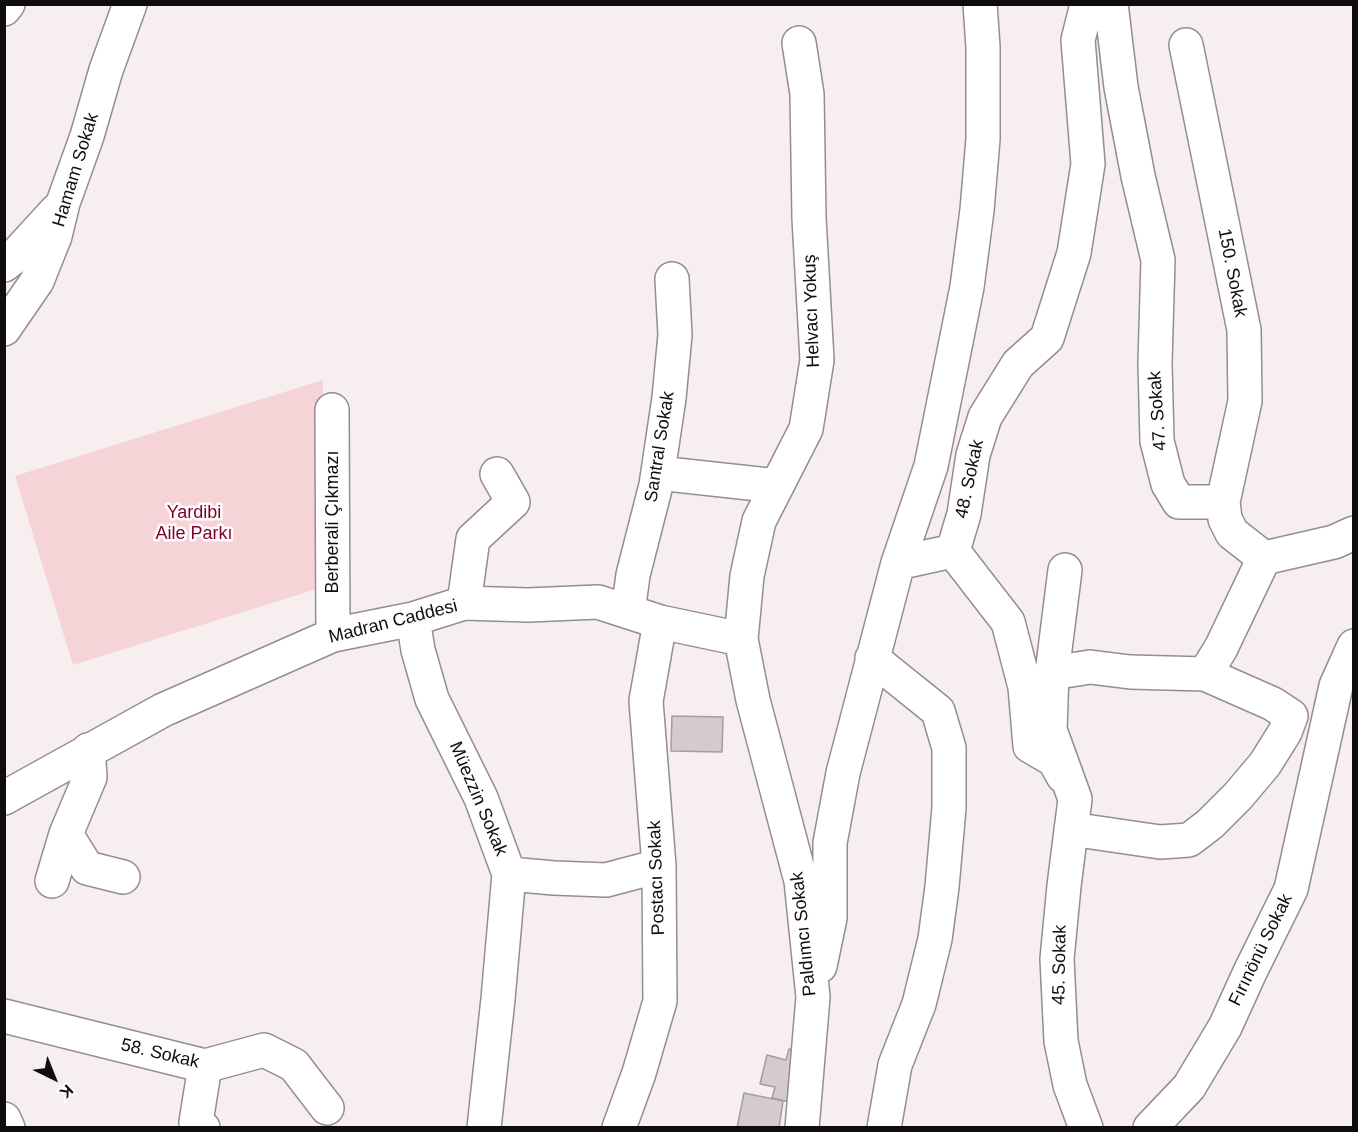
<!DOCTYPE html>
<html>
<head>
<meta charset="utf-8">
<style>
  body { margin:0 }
  #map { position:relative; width:1358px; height:1132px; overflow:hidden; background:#f6eeef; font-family:Arial,sans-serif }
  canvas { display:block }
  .frame { position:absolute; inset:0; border:6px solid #0f0c0c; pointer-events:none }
  .north { position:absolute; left:24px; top:1048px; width:60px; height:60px; -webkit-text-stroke:4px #fffdfd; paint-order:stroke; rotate:137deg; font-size:16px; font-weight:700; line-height:24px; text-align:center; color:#0f0c0c }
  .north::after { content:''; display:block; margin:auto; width:21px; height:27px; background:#0f0c0c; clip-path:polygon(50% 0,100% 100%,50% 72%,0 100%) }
</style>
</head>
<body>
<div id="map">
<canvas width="1358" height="1132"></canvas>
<div class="frame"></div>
<div class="north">K</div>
</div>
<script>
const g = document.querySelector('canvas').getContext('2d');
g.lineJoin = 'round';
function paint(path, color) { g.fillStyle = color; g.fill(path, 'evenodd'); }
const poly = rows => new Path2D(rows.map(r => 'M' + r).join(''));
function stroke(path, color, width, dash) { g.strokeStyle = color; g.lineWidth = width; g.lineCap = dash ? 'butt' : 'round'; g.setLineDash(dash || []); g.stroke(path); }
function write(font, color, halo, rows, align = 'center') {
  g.font = font + ' Arial,sans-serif'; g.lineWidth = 5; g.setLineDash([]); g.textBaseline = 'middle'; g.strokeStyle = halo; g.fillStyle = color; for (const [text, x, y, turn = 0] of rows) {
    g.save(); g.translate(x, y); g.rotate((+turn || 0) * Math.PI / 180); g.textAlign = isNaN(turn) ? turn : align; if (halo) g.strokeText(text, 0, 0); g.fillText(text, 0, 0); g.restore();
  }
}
paint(poly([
  [323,380,323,587,73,665,15,476]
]), '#f6d3d7');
const building = poly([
  [672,716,723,717,722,752,671,751,672,716],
  [789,1049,806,1053,794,1103,772,1098,775,1087,760,1084,767,1055,786,1060,789,1049],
  [744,1093,783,1101,779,1128,737,1128,744,1093]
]);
paint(building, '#d4cccc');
stroke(building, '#a49c9d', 1.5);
const minor = poly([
  [4,9,8,4],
  [799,43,807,94,809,218,817,360,806,429,759,521,747,576,741,639,753,700,801,881,813,997,802,1128],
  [1186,45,1244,330,1245,401,1223,502],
  [4,265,13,258,57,210],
  [4,329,37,281,55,236,63,203,87,136,106,70,130,4],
  [332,410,333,635],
  [658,473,777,486],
  [1264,558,1334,542,1354,533],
  [898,563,953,551],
  [464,603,473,539,513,502,497,474],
  [628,612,633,575,656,485,669,398,675,335,672,279],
  [413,619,418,650,432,699,481,798,509,874,498,999,484,1128],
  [872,658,938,711,949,748,949,808,942,887,935,939,919,1004,895,1065,884,1128],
  [1052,673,1065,570],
  [1063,776,1054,760,1030,746,1025,687,1008,622,953,551,964,514,973,455,985,417,1018,364,1047,338,1074,253,1088,164,1078,40,1087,4],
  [4,798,163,710,333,635,413,619,464,603,528,605,598,602,660,622,741,639],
  [1071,829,1160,842,1189,840,1210,824,1238,796,1265,764,1285,732,1291,716,1273,704,1205,674],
  [66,834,87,868,123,877],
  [509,874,554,878,606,880,659,866],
  [52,881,66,834,90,777,88,750],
  [820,966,830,918,830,843,843,773,898,563,931,466,967,287,977,210,983,139,983,47,980,4],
  [4,1016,205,1066,264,1050,294,1065,327,1108],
  [4,1119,8,1128],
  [203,1128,196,1122,205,1066],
  [619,1128,639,1073,660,1001,659,866,646,701,660,622],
  [1086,1128,1070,1085,1061,1041,1057,959,1064,886,1075,799,1050,730,1052,673,1090,667,1130,672,1205,674,1221,648,1264,558,1232,533,1225,519,1223,502,1179,502,1168,484,1157,441,1155,363,1158,260,1138,176,1121,87,1111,4],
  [1150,1128,1189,1087,1225,1027,1250,972,1291,889,1336,686,1354,646]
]);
stroke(minor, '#958d8e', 36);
stroke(minor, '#fff', 33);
write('18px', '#0f0c0c', '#fffdfd', [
  ["Hamam Sokak",76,170,-73],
  ["150. Sokak",1232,273,79],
  ["Helvacı Yokuş",812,311,-92],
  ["47. Sokak",1158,411,-94],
  ["Santral Sokak",660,447,-81],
  ["48. Sokak",970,479,-78],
  ["Berberali Çıkmazı",333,522,-90],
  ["Madran Caddesi",393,622,-14],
  ["Müezzin Sokak",478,799,67],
  ["Postacı Sokak",657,878,-92],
  ["Paldımcı Sokak",804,934,-96],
  ["Fırınönü Sokak",1261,950,-64],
  ["45. Sokak",1060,965,-89],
  ["58. Sokak",160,1054,13]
]);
write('18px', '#7e002e', '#fffdfd', [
  ["Yardibi",194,513],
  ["Aile Parkı",194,534]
]);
</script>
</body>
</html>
